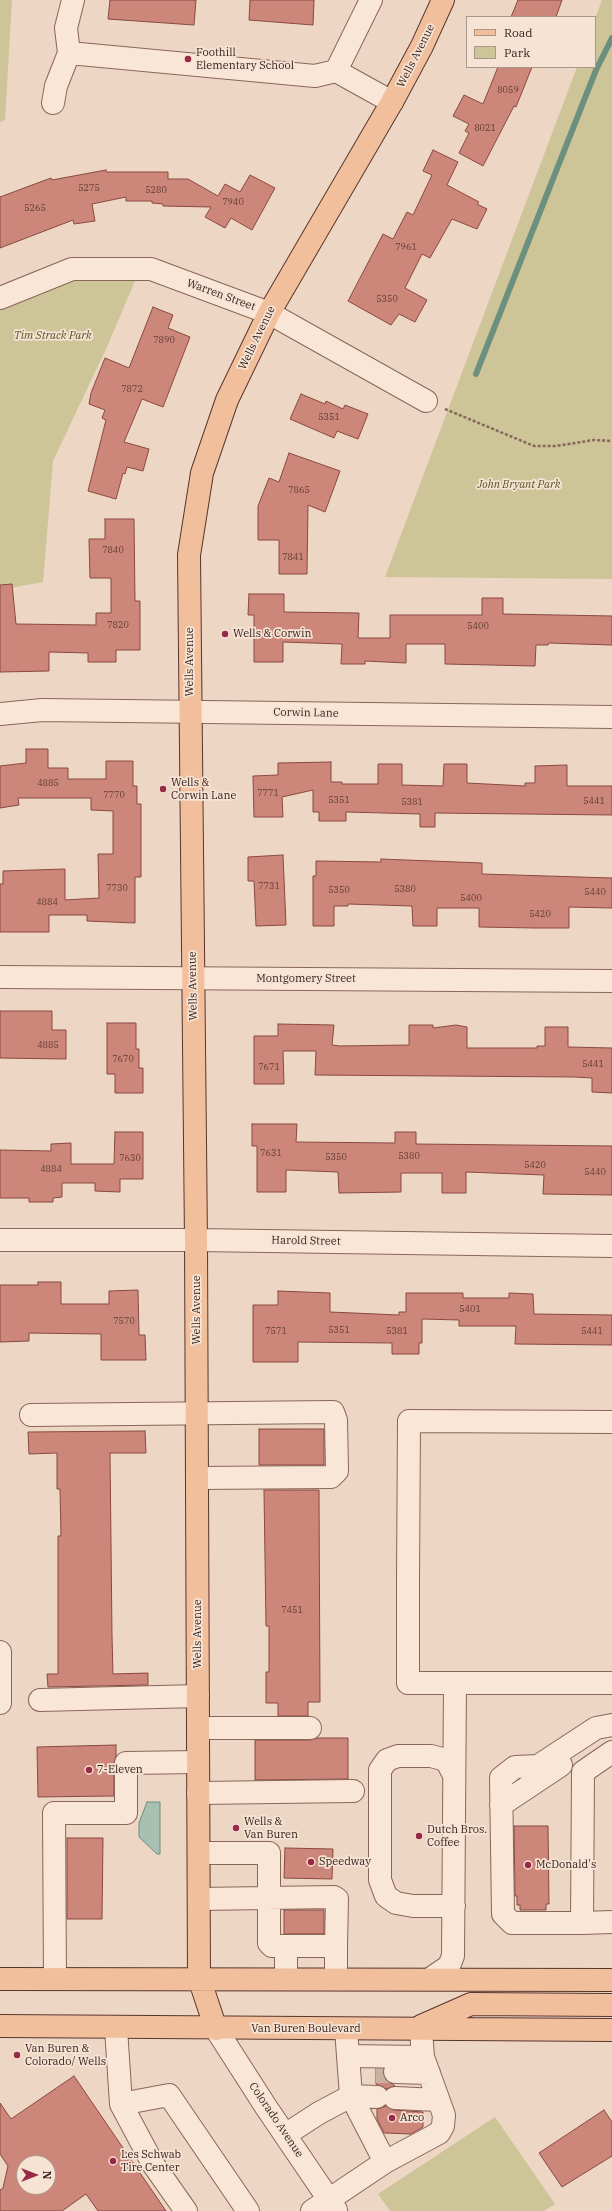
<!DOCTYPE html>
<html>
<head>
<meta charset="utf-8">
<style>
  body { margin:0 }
  #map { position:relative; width:612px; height:2211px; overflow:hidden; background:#eed6c4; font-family:"IBM Plex Serif",serif }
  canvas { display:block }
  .legend { position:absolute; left:466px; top:16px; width:130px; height:52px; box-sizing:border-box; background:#f6e3d4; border:1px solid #aa978b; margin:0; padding:5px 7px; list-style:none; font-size:12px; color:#39241e }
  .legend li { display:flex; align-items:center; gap:8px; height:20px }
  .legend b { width:20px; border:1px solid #aa978b }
  .north { position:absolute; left:16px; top:2155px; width:40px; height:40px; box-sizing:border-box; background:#f6e3d4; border:1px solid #aa978b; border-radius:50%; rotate:90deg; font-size:11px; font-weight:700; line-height:16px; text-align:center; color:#39241e }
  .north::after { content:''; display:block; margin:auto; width:14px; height:18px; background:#982a49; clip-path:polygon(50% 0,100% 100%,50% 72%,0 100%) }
</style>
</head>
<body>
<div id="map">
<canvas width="612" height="2211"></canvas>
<ul class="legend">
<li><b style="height:5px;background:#f2bf9c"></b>Road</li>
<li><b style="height:11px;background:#cdc498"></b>Park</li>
</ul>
<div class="north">N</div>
</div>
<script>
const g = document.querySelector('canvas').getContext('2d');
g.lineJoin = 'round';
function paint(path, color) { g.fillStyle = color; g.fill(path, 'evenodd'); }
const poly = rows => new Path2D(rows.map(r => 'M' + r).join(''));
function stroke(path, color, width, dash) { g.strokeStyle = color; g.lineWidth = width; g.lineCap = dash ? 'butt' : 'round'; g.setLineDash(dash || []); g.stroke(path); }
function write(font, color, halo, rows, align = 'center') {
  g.font = font + ' "IBM Plex Serif",serif'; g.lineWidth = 3.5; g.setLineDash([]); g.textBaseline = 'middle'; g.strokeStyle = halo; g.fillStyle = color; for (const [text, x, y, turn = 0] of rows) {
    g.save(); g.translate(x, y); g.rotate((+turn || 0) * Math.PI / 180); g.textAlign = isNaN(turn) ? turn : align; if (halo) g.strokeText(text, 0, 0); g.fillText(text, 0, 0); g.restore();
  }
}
paint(poly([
  [0,0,12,0,5,120,0,122],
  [602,0,612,0,612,579,385,577,577,67,595,67,595,19],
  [141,267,106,349,53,461,43,582,0,590,0,305,37,285],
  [495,2117,555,2204,544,2211,390,2211,378,2194]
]), '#cdc498');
const water = poly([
  [147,1802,160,1802,160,1854,157,1854,139,1837,139,1823,147,1802]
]);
paint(water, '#a6c1b2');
stroke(water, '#6c907d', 1);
stroke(poly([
  [476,374,596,70,612,38]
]), '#6c907d', 6);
const building = poly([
  [110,0,196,0,194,25,108,19,110,0],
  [250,0,314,0,313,25,249,20,250,0],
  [518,0,562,0,556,17,511,17,518,0],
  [498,67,532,67,516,107,514,106,483,166,459,153,469,133,465,131,469,124,453,116,464,95,483,104,498,67],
  [433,150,458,162,447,185,479,202,477,204,487,209,477,229,452,219,430,258,422,254,405,288,427,300,415,322,399,314,391,325,348,301,383,234,393,239,407,212,413,215,432,175,423,171,433,150],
  [106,170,106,172,168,172,168,179,188,179,218,196,225,184,240,192,250,175,275,188,252,230,231,218,225,228,205,217,211,207,163,206,163,204,152,203,152,201,126,201,126,197,92,204,95,221,74,224,73,220,0,248,0,197,51,178,52,180,106,170],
  [153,307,173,315,168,328,190,337,163,407,142,399,124,442,149,449,143,471,127,467,125,474,123,473,116,499,88,491,106,420,102,418,105,410,89,404,91,393,105,358,129,368,153,307],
  [301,394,325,404,326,401,343,409,345,405,368,414,358,439,337,431,334,438,290,419,301,394],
  [289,453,340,471,325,512,308,505,307,574,279,574,279,540,258,540,258,506,269,478,279,482,289,453],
  [105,519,134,519,135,601,140,601,140,650,116,650,116,662,88,662,88,653,49,652,49,671,0,672,0,585,12,584,16,624,96,625,96,613,111,613,111,578,90,578,89,539,105,539,105,519],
  [249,594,284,594,284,612,359,613,358,638,390,638,390,615,482,615,482,598,503,598,503,614,612,616,612,645,549,643,548,645,536,645,535,666,445,664,445,644,406,644,406,663,365,661,365,664,341,664,342,644,283,642,283,662,254,662,254,615,248,615,249,594],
  [26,749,48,749,48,768,68,768,68,779,106,779,106,761,133,761,133,786,137,786,137,804,141,804,141,877,135,877,135,923,87,921,87,915,49,915,49,932,0,932,0,884,3,884,3,871,65,869,65,900,99,898,98,854,113,854,113,811,91,810,91,798,18,798,19,805,0,808,0,766,26,763,26,749],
  [331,762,331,782,342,782,342,784,378,784,378,764,402,764,402,785,443,786,444,764,467,764,467,783,525,786,525,783,535,783,535,766,567,765,567,786,612,786,612,815,435,813,435,827,420,827,420,814,346,812,346,821,319,821,319,812,313,812,313,790,282,797,283,817,254,817,253,776,278,775,278,763,331,762],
  [283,855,286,925,256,926,254,881,248,881,248,857,283,855],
  [381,859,482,863,482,874,612,878,612,908,569,907,569,928,535,928,479,927,479,908,437,908,437,926,413,926,412,906,348,904,348,906,334,906,334,926,313,926,313,876,316,876,316,861,381,862,381,859],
  [0,1011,52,1011,52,1030,66,1030,66,1059,0,1058,0,1011],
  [107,1023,136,1023,136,1049,139,1049,139,1068,143,1068,143,1093,115,1093,115,1074,107,1074,107,1023],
  [278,1024,334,1025,332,1045,340,1046,409,1045,409,1025,433,1025,433,1028,456,1025,467,1027,467,1048,537,1048,537,1046,545,1046,545,1027,568,1027,568,1047,612,1048,612,1093,592,1092,592,1078,574,1077,315,1075,316,1051,283,1051,284,1084,254,1084,254,1036,278,1036,278,1024],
  [252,1124,297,1124,296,1142,395,1143,395,1132,416,1132,416,1144,612,1146,612,1195,543,1194,544,1175,466,1172,466,1193,442,1193,442,1173,401,1173,401,1192,339,1193,338,1172,286,1170,286,1192,257,1192,257,1146,252,1146,252,1124],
  [115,1132,143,1132,143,1179,120,1179,120,1192,95,1191,95,1183,62,1183,62,1197,53,1198,53,1202,29,1202,29,1198,0,1198,0,1150,51,1151,51,1144,71,1143,71,1164,114,1164,115,1132],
  [38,1282,61,1282,61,1304,109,1304,109,1291,138,1290,139,1335,145,1335,146,1360,101,1360,101,1334,29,1333,29,1341,0,1342,0,1285,38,1285,38,1282],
  [278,1291,330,1293,330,1312,399,1315,399,1312,406,1312,406,1293,463,1293,463,1298,509,1298,509,1293,533,1294,534,1314,612,1315,612,1345,515,1344,516,1326,459,1326,459,1320,422,1319,422,1343,419,1343,419,1354,392,1354,392,1343,298,1342,298,1362,253,1362,253,1305,278,1305,278,1291],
  [259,1429,324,1429,324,1465,259,1465,259,1429],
  [145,1431,146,1453,110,1453,112,1636,113,1674,148,1673,148,1685,48,1687,47,1674,58,1674,58,1536,61,1536,60,1489,57,1489,57,1453,29,1454,28,1432,145,1431],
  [264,1490,319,1490,320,1702,308,1702,308,1716,278,1716,278,1703,266,1703,266,1672,269,1672,269,1626,266,1626,264,1490],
  [317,1738,348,1738,348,1779,255,1780,255,1740,310,1740,317,1738],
  [116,1745,116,1756,114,1763,114,1796,38,1797,37,1747,116,1745],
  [514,1826,548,1826,549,1904,546,1904,546,1910,520,1910,520,1905,517,1905,517,1896,515,1896,514,1826],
  [67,1838,103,1838,102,1919,67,1919,67,1838],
  [285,1848,333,1849,332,1879,284,1878,285,1848],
  [284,1910,324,1910,324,1934,284,1934,284,1910],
  [376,2069,383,2069,384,2078,395,2086,386,2089,376,2084,376,2069],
  [74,2076,166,2211,98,2211,86,2194,62,2211,0,2211,0,2190,3,2188,8,2166,0,2154,0,2103,11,2119,74,2076],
  [24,2163,48,2163,48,2187,24,2187,24,2163],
  [386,2106,394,2110,423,2112,423,2127,411,2134,384,2133,377,2119,377,2109,386,2106],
  [604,2110,612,2122,612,2156,562,2187,539,2153,604,2110]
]);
paint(building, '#cd867a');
stroke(building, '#884940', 1);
stroke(poly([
  [376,2072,395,2072]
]), '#cab2a3', 22, [22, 11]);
const minor = poly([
  [371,0,336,71,392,102],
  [69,53,315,76,336,71],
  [53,103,56,86,69,53,66,28,73,0],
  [0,298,72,269,151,269,269,313,426,401],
  [0,714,42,710,612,717],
  [0,977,612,981],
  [0,1240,196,1240,612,1246],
  [31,1415,333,1412,336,1420,337,1471,331,1477,197,1478],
  [612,1422,409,1421,408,1579,408,1683,612,1683],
  [0,1652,0,1703],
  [40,1700,198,1696],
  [198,1728,310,1728],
  [612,1752,583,1772,582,1923,612,1922],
  [198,1793,353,1791],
  [501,1805,561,1765],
  [199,1853,269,1853,269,1943,272,1946,336,1946,336,1979],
  [199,1899,334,1897,337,1899,336,1946],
  [454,1906,413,1906,396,1903,386,1896,380,1880,380,1770,387,1760,398,1756,431,1756,446,1760,454,1775],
  [582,1923,512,1923,503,1914,501,1778,515,1767,538,1766,596,1728,612,1725],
  [286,1946,286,1979],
  [55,1979,54,1813,126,1813,126,1763,198,1762],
  [430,1979,449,1966,453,1956,455,1683],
  [116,2028,121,2104,153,2164,186,2211],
  [216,2029,266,2107,336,2210],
  [346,2029,351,2096,385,2162],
  [348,2056,423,2057],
  [395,2072,429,2073],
  [395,2098,438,2100],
  [121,2104,169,2095,248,2211],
  [285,2135,319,2113,351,2096,377,2097],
  [312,2211,385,2162,439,2133,443,2126,444,2115,423,2057,421,2029]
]);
const major = poly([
  [0,1979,612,1980],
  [0,2026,612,2030],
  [421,2026,471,2004,612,2005],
  [216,2029,199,1978,196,1240,189,555,202,473,227,400,269,313,392,102,422,46,443,0]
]);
stroke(minor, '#89665a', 24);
stroke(major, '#57362e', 24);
stroke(poly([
  [445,409,534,446,556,446,594,440,612,441]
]), '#89665a', 2.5, [3, 2]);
stroke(minor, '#f9e6d7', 22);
stroke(major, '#f2bf9c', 22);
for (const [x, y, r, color] of [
  [188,59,4,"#982a49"],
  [225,634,4,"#982a49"],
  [163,789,4,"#982a49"],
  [89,1770,4,"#982a49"],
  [236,1828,4,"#982a49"],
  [419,1836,4,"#982a49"],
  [311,1862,4,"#982a49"],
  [528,1865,4,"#982a49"],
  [17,2055,4,"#982a49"],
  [392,2118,4,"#982a49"],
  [113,2161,4,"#982a49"]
]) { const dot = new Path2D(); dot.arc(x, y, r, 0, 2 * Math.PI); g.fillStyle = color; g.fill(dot); stroke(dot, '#f6e3d4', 1.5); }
write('9px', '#5e3c35', null, [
  ["8059",508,90],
  ["8021",485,128],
  ["5275",89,188],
  ["5280",156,190],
  ["7940",233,202],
  ["5265",35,208],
  ["7961",406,247],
  ["5350",387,299],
  ["7890",164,340],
  ["7872",132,389],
  ["5351",329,417],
  ["7865",299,490],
  ["7840",113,550],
  ["7841",293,557],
  ["7820",118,625],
  ["5400",478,626],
  ["4885",48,783],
  ["7771",268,793],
  ["7770",114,795],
  ["5351",339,800],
  ["5441",594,801],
  ["5381",412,802],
  ["7731",269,886],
  ["7730",117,888],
  ["5380",405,889],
  ["5350",339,890],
  ["5440",595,892],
  ["5400",471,898],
  ["4884",47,902],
  ["5420",540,914],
  ["4885",48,1045],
  ["7670",123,1059],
  ["5441",593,1064],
  ["7671",269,1067],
  ["7631",271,1153],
  ["5380",409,1156],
  ["5350",336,1157],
  ["7630",130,1158],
  ["5420",535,1165],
  ["4884",51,1169],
  ["5440",595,1172],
  ["5401",470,1309],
  ["7570",124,1321],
  ["5351",339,1330],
  ["7571",276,1331],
  ["5381",397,1331],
  ["5441",592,1331],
  ["7451",292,1610]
]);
write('11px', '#39241e', '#f6e3d4', [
  ["Foothill",196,53],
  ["Elementary School",196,66],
  ["Wells & Corwin",233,634],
  ["Wells &",171,783],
  ["Corwin Lane",171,796],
  ["7-Eleven",97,1770],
  ["Wells &",244,1822],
  ["Van Buren",244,1835],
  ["Dutch Bros.",427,1830],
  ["Coffee",427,1843],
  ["Speedway",319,1862],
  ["McDonald's",536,1865],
  ["Van Buren &",25,2049],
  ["Colorado/ Wells",25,2062],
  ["Arco",400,2118],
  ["Les Schwab",121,2155],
  ["Tire Center",121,2168]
], 'left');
write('11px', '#39241e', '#f6e3d4', [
  ["Wells Avenue",416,56,-63],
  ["Warren Street",221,295,20],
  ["Wells Avenue",257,338,-64],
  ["Wells Avenue",190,662,-90],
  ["Corwin Lane",306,713,1],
  ["Montgomery Street",306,979],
  ["Wells Avenue",193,986,-91],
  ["Harold Street",306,1241,1],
  ["Wells Avenue",197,1310,-90],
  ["Wells Avenue",198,1634,-90],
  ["Van Buren Boulevard",306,2029],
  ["Colorado Avenue",276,2120,56]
]);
write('italic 11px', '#555425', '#f6e3d4', [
  ["Tim Strack Park",53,336],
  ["John Bryant Park",519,485]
]);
</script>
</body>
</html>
